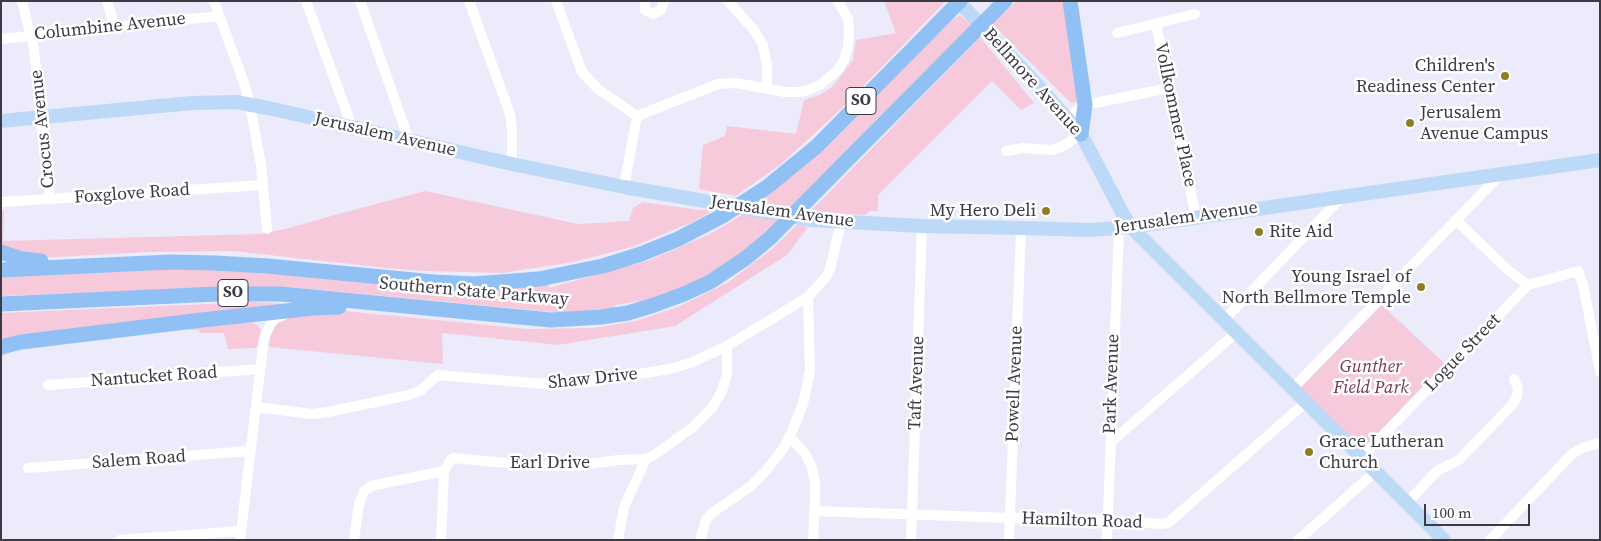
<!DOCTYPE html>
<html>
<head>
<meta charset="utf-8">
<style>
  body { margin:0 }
  #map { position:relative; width:1601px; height:541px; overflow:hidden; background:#ebebfb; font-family:"Source Serif 4",serif }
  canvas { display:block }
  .frame { position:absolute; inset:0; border:2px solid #3b3b45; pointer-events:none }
  .scale { position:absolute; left:1424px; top:504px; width:106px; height:22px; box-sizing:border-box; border:2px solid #3b3b45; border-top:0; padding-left:6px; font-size:15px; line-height:18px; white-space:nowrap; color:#3b3b45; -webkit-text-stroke:4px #fff; paint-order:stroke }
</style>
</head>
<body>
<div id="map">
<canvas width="1601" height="541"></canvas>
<div class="frame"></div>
<div class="scale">100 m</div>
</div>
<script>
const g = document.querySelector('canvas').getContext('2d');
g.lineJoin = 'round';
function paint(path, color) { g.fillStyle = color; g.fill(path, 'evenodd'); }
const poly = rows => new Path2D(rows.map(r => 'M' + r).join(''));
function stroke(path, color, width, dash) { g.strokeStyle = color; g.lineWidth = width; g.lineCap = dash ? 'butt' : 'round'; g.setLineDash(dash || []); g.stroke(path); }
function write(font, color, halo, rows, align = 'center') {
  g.font = font + ' "Source Serif 4",serif'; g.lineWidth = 5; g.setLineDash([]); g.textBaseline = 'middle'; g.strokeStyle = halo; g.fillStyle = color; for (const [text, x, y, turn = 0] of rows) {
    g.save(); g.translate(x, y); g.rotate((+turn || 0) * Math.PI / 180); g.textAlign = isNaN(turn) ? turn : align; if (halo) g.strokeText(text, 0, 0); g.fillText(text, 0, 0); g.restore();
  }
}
paint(poly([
  [884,1,946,1,838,112,781,164,736,196,699,189,703,145,725,136,727,126,796,134,804,100,820,95,832,87,853,60,856,40,896,33],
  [1017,1,1067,1,1079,97,1076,102,1071,103,992,24],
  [960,15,971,25,790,208,761,203,765,200,762,198,950,20,952,20],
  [980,37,1034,103,1021,110,992,81,878,195,878,211,870,211,865,215,810,212],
  [425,191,578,224,629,221,633,208,643,202,698,210,715,210,695,221,632,247,573,262,502,273,427,271,387,268,233,251,148,252,39,258,1,248,1,211,4,211,3,241,260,234,289,228,335,215],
  [745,213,777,221,737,258,691,284,647,300,615,305,615,310,573,314,289,287,231,287,1,296,1,276,162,269,206,269,549,285,549,288,650,260,712,233],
  [798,224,808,227,787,255,675,326,558,345,442,333,443,364,269,347,271,331,275,323,282,318,335,310,527,329,594,328,636,321,678,307,727,283,772,249],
  [253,302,288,304,1,340,1,313],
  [1382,305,1445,364,1361,451,1298,390],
  [251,322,257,325,261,329,259,345,255,348,228,349,224,333,200,333,199,330,177,329,20,347,1,357,1,352,21,346,200,326]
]), '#f6cada');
stroke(poly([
  [22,1,34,49,50,199],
  [107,1,115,27],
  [214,1,244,83,250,105,261,165,267,229],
  [306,1,352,127],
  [360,1,409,140],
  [469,1,510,114,512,129,512,164],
  [556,1,582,72,598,89,637,116],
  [645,1,645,10,653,14,661,10,664,1],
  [728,1,754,30,763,45,767,66,767,88],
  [1156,24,1196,217],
  [1117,33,1195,14],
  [1,39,219,16],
  [637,116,718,84,736,83,785,92,797,92,806,91,820,85,838,70,844,60,848,46,849,32,848,19,838,1],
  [1067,118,1085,105,1169,88],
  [1006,151,1022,148,1052,150,1063,146,1081,134],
  [624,187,637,116],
  [1,202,263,185],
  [1456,220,1509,271,1528,285],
  [1223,321,1343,196],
  [48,385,260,369],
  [1292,389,1502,173],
  [256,407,312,414,328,412,409,395,421,390,438,375,558,385,588,382,670,369,690,363,727,346,808,297,826,277,830,269,841,222],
  [790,437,806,455,812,468,815,483,815,497,813,540],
  [1110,443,1236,333],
  [1361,458,1528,285,1578,271,1583,285,1600,371],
  [28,468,250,451],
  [1407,503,1437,471,1459,460,1512,405,1517,396,1518,388,1514,379],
  [814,511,1010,518,1107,520,1159,524,1168,523,1305,403],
  [120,540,241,531],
  [240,540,264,338,271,323,276,318,284,315],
  [354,540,359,504,364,491,371,486,444,471,451,459,453,458,538,466,575,466,618,460,646,459,653,456,693,427,712,408,722,391,727,374,727,346],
  [441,540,444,471],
  [618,540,624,507,646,459],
  [700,540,706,520,712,513,751,486,764,473,783,449,792,431,803,404,810,371,808,297],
  [911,540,922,226],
  [1009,540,1021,228],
  [1107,540,1119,228],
  [1298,540,1375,472],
  [1490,540,1572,454,1584,447,1600,443]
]), '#fff', 10);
stroke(poly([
  [958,1,1029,76,1081,134,1124,216,1131,227,1444,540],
  [1,121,192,103,236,102,273,109,512,164,624,187,813,220,922,226,1021,228,1090,230,1131,227,1600,160]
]), '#bdd9f8', 14);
stroke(poly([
  [1070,1,1085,105,1081,134],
  [1,252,22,259,41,261],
  [1,270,170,262,215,263,267,266,434,282,474,284,539,279,603,266,641,254,678,239,724,215,767,187,817,146,960,1],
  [1,304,217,294,281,294,551,320,601,317,628,313,654,305,684,294,710,282,746,258,770,238,1005,1],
  [1,347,21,342,202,320,314,308,339,307]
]), '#91c0f4', 15);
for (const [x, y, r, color] of [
  [1505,76,5,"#917d24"],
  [1410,123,5,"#917d24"],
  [1046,211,5,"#917d24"],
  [1259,232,5,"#917d24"],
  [1421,287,5,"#917d24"],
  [1309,452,5,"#917d24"]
]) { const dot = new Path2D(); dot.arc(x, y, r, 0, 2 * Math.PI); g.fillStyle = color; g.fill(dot); stroke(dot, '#fff', 2); }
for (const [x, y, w] of [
  [861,101,30],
  [233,293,30]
]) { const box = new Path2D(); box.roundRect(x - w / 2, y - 13.5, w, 27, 4); g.fillStyle = '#fff'; g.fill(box); stroke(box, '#3b3b45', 1); }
write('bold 16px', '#3b3b45', null, [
  ["SO",861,101],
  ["SO",233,293]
]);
write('18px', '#3b3b45', '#fff', [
  ["Columbine Avenue",110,27,-6],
  ["Bellmore Avenue",1032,82,48],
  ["Vollkommer Place",1175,115,78],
  ["Crocus Avenue",43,129,-96],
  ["Jerusalem Avenue",385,135,13],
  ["Foxglove Road",132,194,-4],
  ["Jerusalem Avenue",782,212,8],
  ["Jerusalem Avenue",1186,218,-8],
  ["Southern State Parkway",474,292,5],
  ["Logue Street",1463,353,-46],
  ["Nantucket Road",154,377,-4],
  ["Shaw Drive",593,379,-6],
  ["Taft Avenue",917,383,-88],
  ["Powell Avenue",1015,384,-88],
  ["Park Avenue",1112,384,-88],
  ["Salem Road",139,460,-4],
  ["Earl Drive",550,463],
  ["Hamilton Road",1082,521,2]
]);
write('18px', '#3b3b45', '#fff', [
  ["Children's",1495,66],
  ["Readiness Center",1495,87],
  ["Jerusalem",1420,113,"left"],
  ["Avenue Campus",1420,134,"left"],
  ["My Hero Deli",1036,211],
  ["Rite Aid",1269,232,"left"],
  ["Young Israel of",1411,277],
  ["North Bellmore Temple",1411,298],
  ["Grace Lutheran",1319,442,"left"],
  ["Church",1319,463,"left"]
], 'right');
write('italic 18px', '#763854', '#fff', [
  ["Gunther",1371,367],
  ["Field Park",1371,388]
]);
</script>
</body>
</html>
